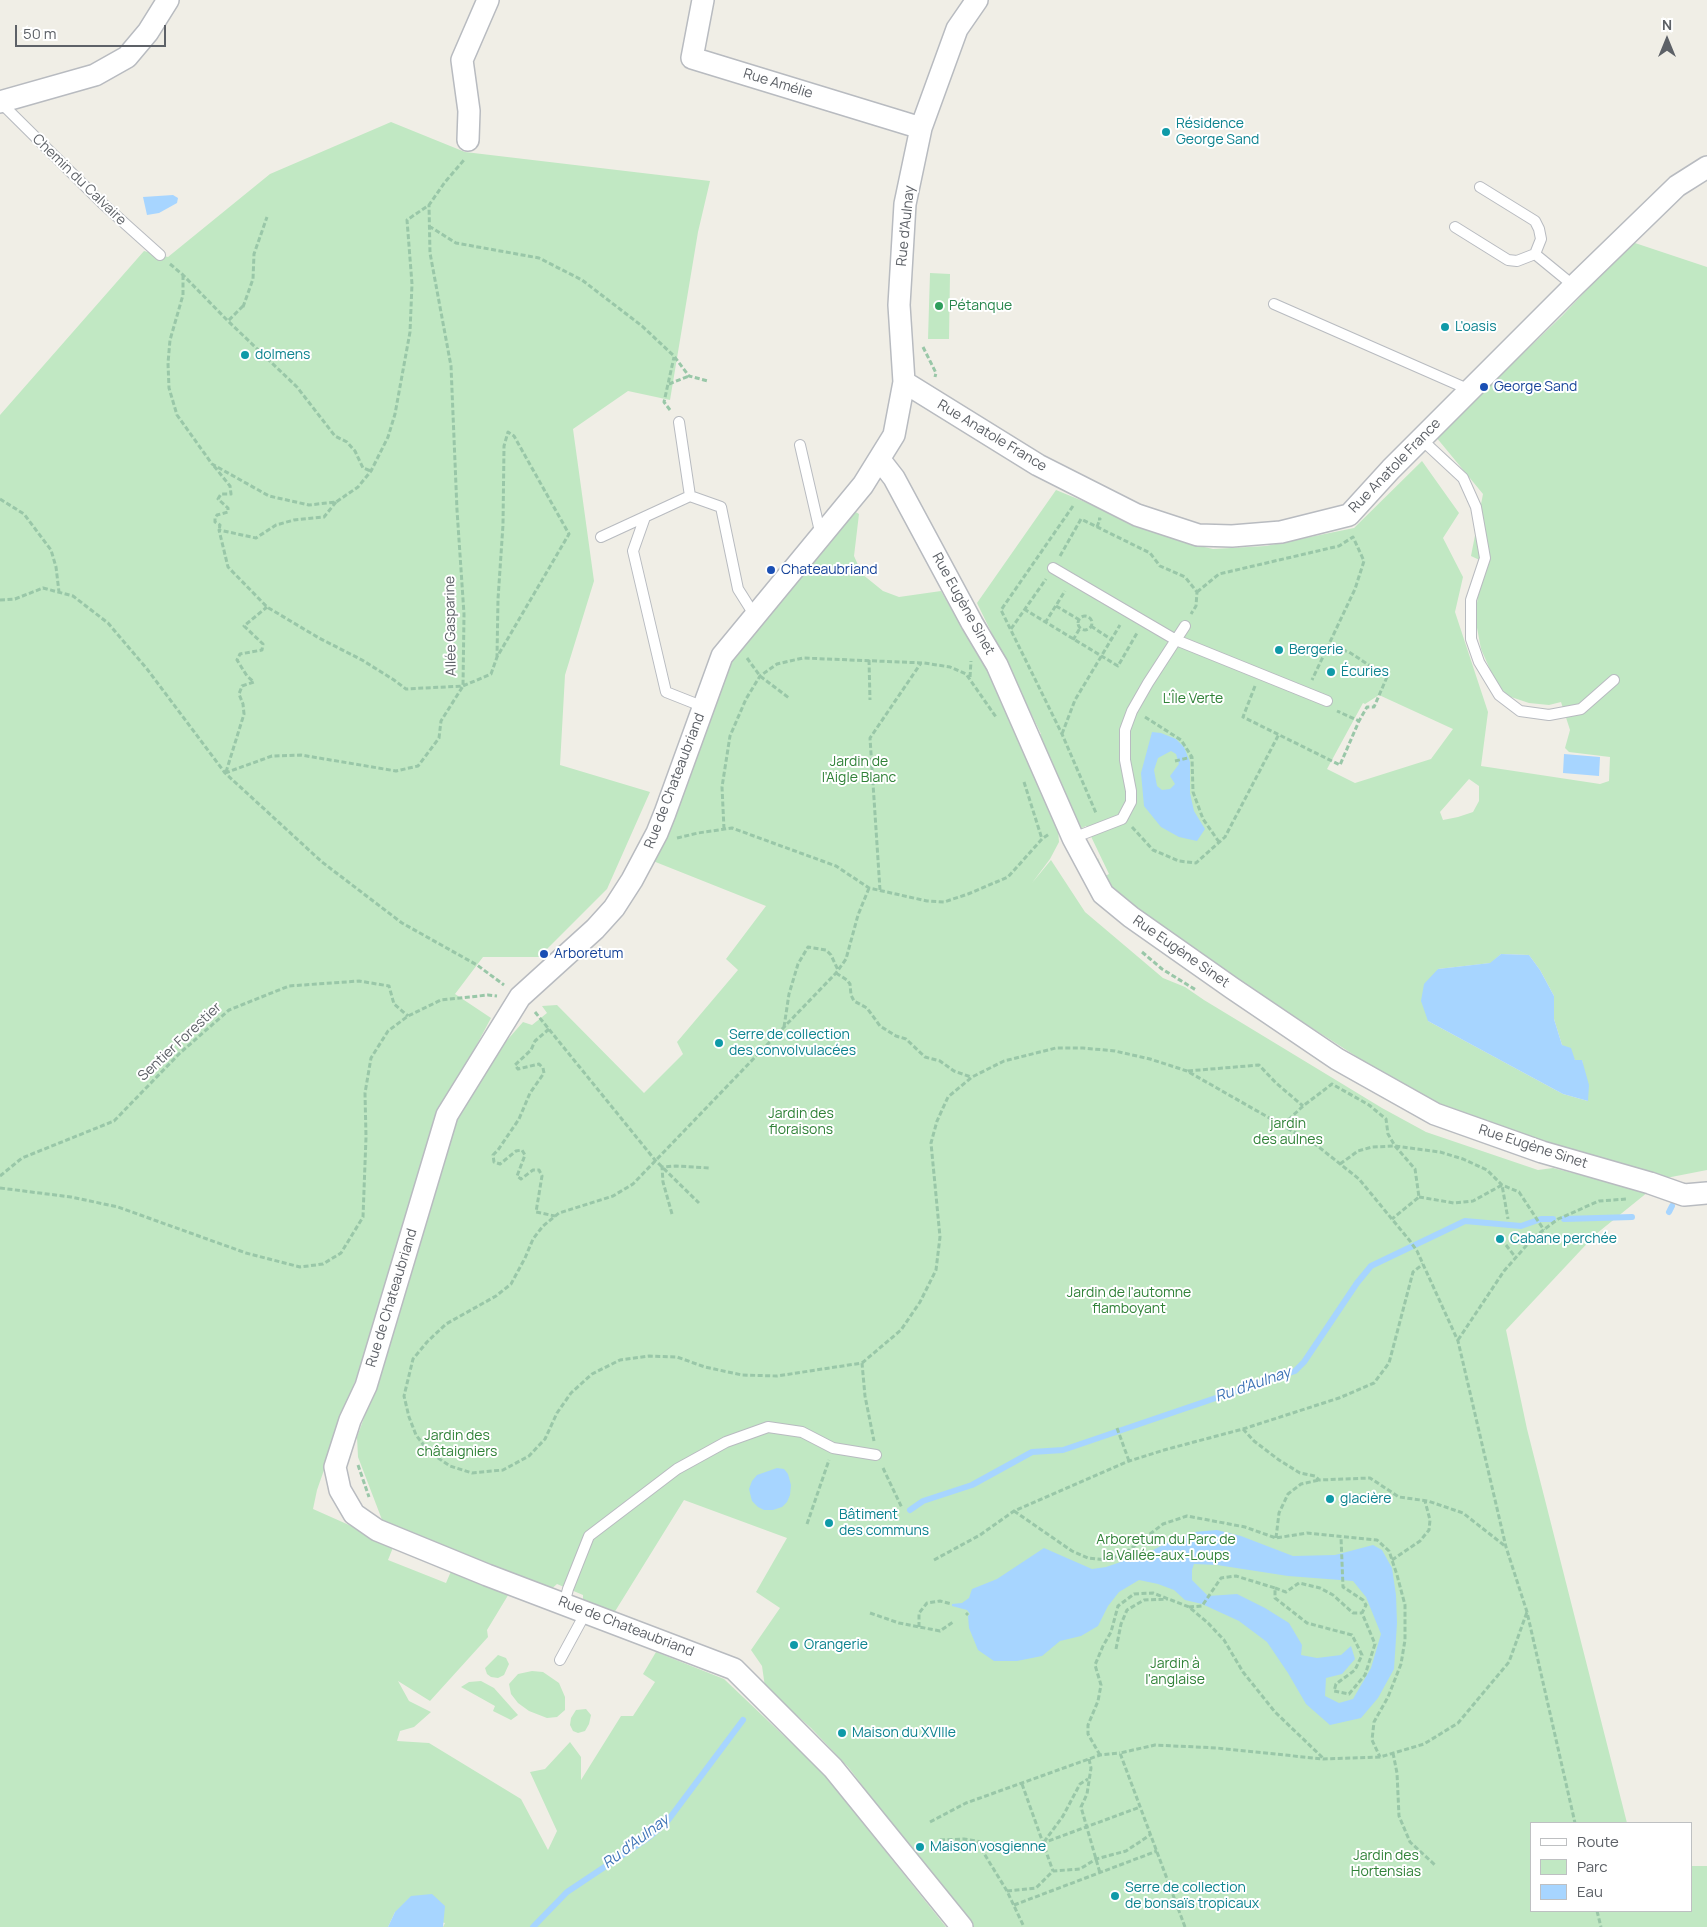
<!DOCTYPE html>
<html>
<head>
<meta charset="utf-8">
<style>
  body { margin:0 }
  #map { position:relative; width:1707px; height:1927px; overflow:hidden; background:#f0eee6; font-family:Manrope,sans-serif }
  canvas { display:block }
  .legend { position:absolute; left:1530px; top:1822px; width:162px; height:90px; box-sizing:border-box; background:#fff; border:1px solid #bec0c2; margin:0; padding:6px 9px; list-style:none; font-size:15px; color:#5d6167 }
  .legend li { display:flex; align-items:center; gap:10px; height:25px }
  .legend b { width:25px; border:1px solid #bec0c2 }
  .north { position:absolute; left:1642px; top:15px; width:50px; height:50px; -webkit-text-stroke:4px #fff; paint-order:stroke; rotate:0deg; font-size:14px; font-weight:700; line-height:20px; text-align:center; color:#5d6167 }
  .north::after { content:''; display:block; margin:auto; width:18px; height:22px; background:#5d6167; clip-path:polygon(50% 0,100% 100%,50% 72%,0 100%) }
  .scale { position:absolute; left:15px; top:25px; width:151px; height:22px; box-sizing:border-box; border:2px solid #5d6167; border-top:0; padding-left:6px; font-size:15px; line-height:18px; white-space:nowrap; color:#5d6167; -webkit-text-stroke:4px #fff; paint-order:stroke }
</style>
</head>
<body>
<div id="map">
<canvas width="1707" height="1927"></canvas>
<ul class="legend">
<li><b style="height:6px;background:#fff"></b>Route</li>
<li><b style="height:14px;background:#c1e8c3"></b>Parc</li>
<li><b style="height:14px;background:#a7d5ff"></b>Eau</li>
</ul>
<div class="north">N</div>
<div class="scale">50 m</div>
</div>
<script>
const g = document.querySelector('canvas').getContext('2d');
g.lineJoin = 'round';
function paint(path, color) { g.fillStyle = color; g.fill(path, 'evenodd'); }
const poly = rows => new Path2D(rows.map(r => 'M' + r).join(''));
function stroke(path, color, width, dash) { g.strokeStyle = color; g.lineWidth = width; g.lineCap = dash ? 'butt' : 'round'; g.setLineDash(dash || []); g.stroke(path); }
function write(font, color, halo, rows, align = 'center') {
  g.font = font + ' Manrope,sans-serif'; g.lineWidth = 4; g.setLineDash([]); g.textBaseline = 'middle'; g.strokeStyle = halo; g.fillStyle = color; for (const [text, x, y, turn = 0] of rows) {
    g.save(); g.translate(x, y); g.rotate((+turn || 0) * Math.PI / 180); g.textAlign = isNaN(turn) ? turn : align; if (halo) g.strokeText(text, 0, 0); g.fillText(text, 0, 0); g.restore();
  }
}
paint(poly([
  [391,122,465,152,710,181,698,232,670,400,628,391,573,429,594,581,565,675,560,765,650,792,607,889,539,957,483,957,455,994,491,1018,450,1095,384,1299,317,1490,313,1509,394,1545,388,1560,446,1583,452,1569,510,1592,487,1630,488,1637,430,1701,398,1681,409,1701,431,1712,414,1727,400,1731,397,1741,429,1743,521,1799,548,1850,557,1831,530,1772,545,1769,570,1742,581,1757,581,1780,621,1716,633,1716,655,1682,643,1674,656,1652,724,1679,823,1773,946,1927,443,1927,445,1923,395,1912,388,1927,0,1927,0,415,144,251,168,257,270,174],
  [1632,242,1707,267,1707,1170,1661,1179,1435,1107,1197,954,1106,891,1093,864,1098,858,1105,876,1109,874,1086,826,1074,832,1034,736,1041,734,977,603,1056,490,1183,542,1213,549,1266,546,1354,528,1422,461,1459,513,1443,538,1463,577,1455,612,1488,712,1481,766,1600,784,1609,781,1610,757,1569,752,1565,748,1570,730,1561,702,1549,705,1529,703,1508,696,1496,683,1481,649,1475,617,1479,589,1488,564,1471,556,1483,494,1436,437,1562,316],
  [1379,695,1453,729,1431,759,1355,783,1327,769,1363,703,1365,704],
  [1469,779,1479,786,1479,801,1473,812,1458,817,1443,820,1440,812],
  [1501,954,1529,955,1540,970,1554,996,1554,1019,1562,1045,1575,1060,1582,1060,1588,1101,1563,1094,1428,1021,1438,969,1491,963],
  [930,273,950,274,949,339,928,339],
  [854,511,859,514,854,556,862,574,883,591,899,597,941,591,964,631,973,639,1005,705,1058,829,1059,842,1050,859,1032,883,1051,860,1085,912,1163,978,1185,987,1204,1000,1382,1108,1426,1132,1538,1170,1553,1168,1648,1192,1596,1234,1506,1330,1527,1429,1627,1823,1531,1823,1531,1911,1691,1911,1691,1866,1707,1866,1707,1927,969,1927,849,1768,811,1728,765,1687,762,1666,751,1650,780,1608,756,1592,787,1538,684,1500,614,1613,583,1602,583,1595,557,1584,548,1592,384,1525,358,1457,357,1437,377,1382,451,1130,473,1089,495,1054,523,1022,532,1025,547,1013,542,1006,557,1005,644,1093,683,1054,677,1042,738,970,726,959,766,906,653,861,726,668,743,644,814,562],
  [498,1655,506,1658,509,1664,504,1675,498,1678,491,1677,487,1674,485,1668],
  [532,1671,543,1672,559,1683,565,1697,565,1710,557,1717,547,1718,529,1711,518,1703,511,1694,509,1684,518,1674],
  [481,1681,494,1688,518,1715,511,1720,493,1711,495,1706,461,1687,469,1682],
  [586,1709,591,1715,589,1724,585,1731,578,1733,573,1731,570,1725,571,1718,576,1710]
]), '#c1e8c3');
paint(poly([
  [173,195,178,198,177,203,159,213,147,215,143,197],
  [1152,732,1161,733,1176,739,1184,747,1190,762,1190,793,1194,811,1205,829,1197,841,1179,837,1161,827,1144,806,1141,773],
  [1171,751,1176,754,1179,764,1170,776,1175,784,1170,789,1162,790,1157,786,1154,770,1158,758],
  [1564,754,1600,757,1599,776,1563,773],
  [1501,954,1529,955,1540,970,1554,996,1554,1019,1562,1045,1571,1048,1575,1060,1582,1060,1589,1085,1588,1101,1563,1094,1428,1021,1421,1001,1424,984,1438,969,1490,963],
  [777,1468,784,1469,788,1474,791,1485,790,1495,787,1502,782,1507,773,1510,764,1510,758,1507,752,1501,749,1489,752,1481,757,1475],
  [1217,1530,1241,1536,1293,1556,1335,1555,1373,1545,1382,1550,1392,1568,1396,1595,1397,1623,1394,1669,1378,1698,1361,1718,1330,1725,1306,1704,1288,1673,1267,1642,1239,1621,1202,1604,1185,1600,1174,1590,1158,1584,1139,1580,1119,1592,1108,1606,1098,1626,1081,1636,1060,1641,1042,1656,1017,1661,994,1661,978,1650,969,1628,968,1616,970,1614,967,1610,952,1606,952,1604,962,1603,969,1598,972,1589,997,1579,1044,1548,1092,1569,1106,1567,1147,1553,1177,1538,1194,1532],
  [1194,1564,1217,1565,1288,1576,1353,1581,1366,1597,1381,1634,1371,1668,1353,1699,1339,1703,1325,1696,1326,1678,1342,1674,1355,1659,1351,1646,1341,1655,1317,1658,1301,1655,1302,1645,1289,1623,1265,1608,1237,1594,1208,1596,1192,1580,1192,1570],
  [432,1894,445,1906,443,1927,388,1927,395,1912,411,1896]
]), '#a7d5ff');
stroke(poly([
  [1669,1212,1672,1206],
  [1564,1219,1632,1217],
  [910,1510,923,1501,972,1485,1032,1452,1063,1450,1295,1371,1304,1362,1357,1283,1371,1266,1465,1221,1521,1226,1541,1219,1553,1219],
  [533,1927,567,1892,648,1838,666,1823,743,1720]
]), '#a7d5ff', 6);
const service = poly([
  [0,102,102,203,160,255],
  [1455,227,1508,260,1517,261,1535,254,1541,239,1539,229,1535,221,1480,187],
  [1535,254,1574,286],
  [1274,304,1470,390],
  [679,422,690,496],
  [1421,439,1463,478,1476,507,1485,558,1471,600,1471,639,1479,662,1499,695,1520,711,1549,715,1581,709,1614,680],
  [800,445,821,536],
  [645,517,633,551,666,692,704,707],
  [601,537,690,496,721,507,738,589,755,616],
  [1053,568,1176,640,1327,701],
  [1073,838,1122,819,1131,802,1131,791,1125,760,1125,730,1132,711,1148,683,1185,626],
  [564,1604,568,1589,589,1536,677,1469,726,1442,768,1427,802,1432,833,1448,876,1455],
  [560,1660,586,1612]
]);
const minor = poly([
  [703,0,692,58,921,128],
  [0,102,95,75,127,57,148,32,168,0],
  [468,140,469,111,462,60,488,0],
  [904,382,1038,465,1137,515,1198,535,1232,536,1281,532,1349,515,1391,469,1574,286,1677,186,1707,167],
  [880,460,894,478,972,623,997,665,1073,838,1103,894,1131,917,1232,988,1337,1059,1435,1114,1542,1152,1650,1183,1684,1195,1707,1193],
  [962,1927,833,1768,734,1669,487,1575,377,1530,354,1514,340,1490,335,1467,350,1420,366,1386,447,1115,520,997,595,929,614,908,632,880,657,833,665,813,722,656,863,485,894,435,904,382,899,305,905,204,921,128,957,29,977,0]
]);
stroke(service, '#b8bbc0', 12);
stroke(minor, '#b8bbc0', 24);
stroke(poly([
  [429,226,456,243,539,258,582,280,642,326,674,356,689,376,708,381],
  [170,264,183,275,228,321],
  [183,275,183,295,170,340,168,363,169,388,177,415,212,464,269,496,309,505,336,502,358,487,371,471,388,437,395,414,410,332,412,284,407,220,429,205,445,182,464,160],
  [243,306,228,321,297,387,335,436,347,442,355,451,363,468,371,471],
  [243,307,253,279,254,254,267,217],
  [923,347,936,373,935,377],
  [669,384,689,376],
  [670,410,664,402,674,357],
  [214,466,230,486,231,494,221,494,218,499,228,508,228,512,217,515,215,518,215,522,220,525,219,530],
  [0,499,24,514,51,550,56,567,59,592],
  [336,502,324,517,294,520,276,525,256,538,219,530,228,567,267,607,319,638,362,660,394,680,406,689,463,686,491,674,497,657,569,534,514,436,508,432,504,446,503,525,498,599,497,657],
  [1073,506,1001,610,1062,734,1096,813],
  [1097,527,1100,519,1098,519],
  [1060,556,1081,519,1150,553,1160,566,1185,577,1197,592,1196,606,1191,614],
  [1197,592,1219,574,1339,546,1353,537,1364,561,1355,589,1312,680],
  [0,600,15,599,43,588,73,596,108,623,147,669,225,773,322,862,402,923,477,965,504,985],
  [1056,606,1078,619],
  [1024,609,1118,666,1137,633],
  '1078 623a7 7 0 1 1 14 0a7 7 0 1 1-14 0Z',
  [1045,623,1065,591],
  [1091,626,1112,640],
  [1011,629,1046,579],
  [1073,640,1080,628],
  [1328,645,1349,652,1387,677,1374,707,1367,707,1359,721],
  [747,658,760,676,789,698],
  [869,660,870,700],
  [970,677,971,661],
  [1255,686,1243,717,1340,765,1359,721,1337,711],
  [1145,717,1181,740,1192,757,1193,792,1203,819,1219,842],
  [1062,734,1075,700,1120,625],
  [1175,761,1192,757],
  [226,772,244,714,243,704,239,694,242,686,254,682,247,676,237,660,240,654,262,650,263,644,244,626,267,607],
  [225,773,272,756,301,755,396,771,418,766,439,738,441,721,463,686,464,614,457,510,451,366,430,253,429,205],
  [1024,782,1042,839],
  [1132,827,1153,850,1179,861,1196,863,1225,837,1279,734],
  [724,829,722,787,730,736,746,699,760,676,777,664,803,658,924,663,950,667,966,674,996,717],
  [677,838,698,833,732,828,836,866,869,888,927,901,944,902,968,894,1008,877,1042,839,1049,834],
  [869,888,858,915,846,959,836,973,633,1184,613,1196,559,1213,543,1226,533,1239,525,1258,511,1284,496,1296,446,1324,427,1342,413,1359,404,1396,409,1417,416,1435,429,1452,450,1466,472,1473,503,1470,529,1456,545,1439,557,1413,571,1393,592,1374,620,1360,649,1356,677,1357,705,1367,742,1375,777,1376,862,1363,865,1396,874,1441],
  [880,890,870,738,921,663],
  [1142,952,1162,969,1196,990],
  [836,973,847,980,850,984,851,995,854,1001,867,1008,880,1026,896,1036,906,1039,925,1057,940,1061,954,1071,971,1077],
  [535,1012,655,1160,699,1203],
  [784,1027,789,994,798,964,808,947,826,950,831,955,838,970],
  [549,1029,535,1041,531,1050,515,1065,518,1069,539,1064,543,1068,544,1073,530,1093,519,1119,498,1150,493,1155,494,1162,500,1164,516,1151,522,1150,525,1155,517,1176,521,1179,533,1170,539,1170,542,1176,536,1212,555,1216],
  [1188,1071,1259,1065,1276,1083,1303,1106],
  [1283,1125,1303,1106,1332,1084,1369,1105,1386,1119,1388,1134,1395,1146,1415,1169,1419,1197,1392,1219],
  [1340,1164,1358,1151,1372,1147,1395,1146,1440,1152,1463,1159,1487,1170,1502,1185,1519,1192,1544,1230],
  [0,1176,22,1158,114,1121,180,1053,229,1010,289,986,359,981,389,986,394,1004,408,1016],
  [0,1188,71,1197,118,1207,246,1253,300,1267,323,1264,341,1253,363,1217,366,1137,365,1093,371,1058,388,1031,408,1016,441,1000,488,995,497,996],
  [1419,1197,1454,1203,1473,1201,1502,1185,1508,1219],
  [672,1214,663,1182,662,1167,676,1166,710,1168],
  [1506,1245,1516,1258],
  [1458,1340,1504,1271,1533,1238,1558,1219,1599,1201,1627,1199],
  [862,1363,901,1330,920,1302,936,1270,940,1237,931,1143,937,1121,948,1097,972,1077,1004,1061,1056,1048,1083,1048,1115,1051,1150,1059,1187,1071,1315,1144,1359,1179,1410,1241,1417,1251,1458,1341,1506,1547,1527,1612,1575,1823],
  [1117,1428,1129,1461],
  [1243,1429,1254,1441,1279,1460,1300,1473,1315,1476,1319,1480,1370,1478,1399,1497,1428,1501,1463,1513,1505,1546],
  [358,1465,369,1497],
  [883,1468,902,1508],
  [1014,1511,1072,1551,1088,1558,1109,1560,1128,1551,1163,1524,1187,1516,1245,1527,1276,1538,1307,1533,1377,1540,1389,1551,1397,1575,1405,1605,1405,1640,1401,1664,1388,1697,1374,1722,1372,1740,1380,1757],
  [807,1524,829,1460],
  [1276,1538,1279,1513,1288,1494,1301,1484,1319,1480],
  [934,1560,980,1535,1014,1511,1129,1461,1164,1450,1243,1429,1339,1398,1374,1383,1389,1363,1413,1272,1423,1264],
  [1392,1560,1420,1541,1429,1530,1430,1520,1425,1501],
  [1275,1588,1286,1592,1299,1583,1320,1588,1333,1595,1353,1613,1362,1613],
  [1189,1607,1202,1606,1221,1578,1236,1576,1275,1588,1275,1598,1307,1623,1352,1635,1362,1655,1355,1670,1336,1684,1334,1691,1349,1694,1365,1675,1375,1644,1362,1613,1366,1605,1363,1600,1343,1587,1341,1537],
  [870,1613,899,1623,940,1631,953,1622],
  [966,1615,968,1613],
  [919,1627,919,1613,927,1603,940,1601,952,1604],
  [1116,1649,1121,1624,1127,1610,1144,1600,1168,1599],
  [1393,1753,1397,1773,1399,1816,1410,1842,1435,1865],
  [1100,1755,1088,1734,1088,1725,1098,1701,1101,1685,1095,1665,1103,1646,1111,1632,1118,1606,1134,1594,1153,1593,1189,1607,1208,1623,1224,1640,1243,1672,1275,1712,1323,1758],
  [1089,1759,1091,1768,1087,1794,1081,1807,1100,1873],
  [1022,1784,1053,1871],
  [930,1822,966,1803,1100,1755,1120,1753],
  [940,1840,964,1839,977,1841,1010,1852,1024,1850,1140,1807],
  [977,1842,1007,1891,1024,1927],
  [1044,1842,1063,1816,1080,1784,1088,1779],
  [1007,1891,1036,1888,1053,1871,1080,1869,1096,1859,1126,1851,1150,1835],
  [1014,1905,1157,1851],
  [1597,1911,1601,1927],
  [1185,1927,1120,1753,1155,1745,1217,1748,1323,1759,1380,1757,1424,1744,1458,1723,1509,1662,1527,1612]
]), '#99c7a8', 3, [5, 2.5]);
stroke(service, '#fff', 10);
stroke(minor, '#fff', 21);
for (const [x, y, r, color] of [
  [1166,132,5,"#0f9aa8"],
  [939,306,5,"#2e9e5b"],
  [1445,327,5,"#0f9aa8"],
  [245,355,5,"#0f9aa8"],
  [1484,387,5,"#1a4fb4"],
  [771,570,5,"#1a4fb4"],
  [1279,650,5,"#0f9aa8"],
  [1331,672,5,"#0f9aa8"],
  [544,954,5,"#1a4fb4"],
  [719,1043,5,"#0f9aa8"],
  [1500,1239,5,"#0f9aa8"],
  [1330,1499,5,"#0f9aa8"],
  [829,1523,5,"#0f9aa8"],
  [794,1645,5,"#0f9aa8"],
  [842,1733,5,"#0f9aa8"],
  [920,1847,5,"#0f9aa8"],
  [1115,1896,5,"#0f9aa8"]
]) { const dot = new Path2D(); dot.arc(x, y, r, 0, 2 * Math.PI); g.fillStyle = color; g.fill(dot); stroke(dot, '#fff', 2); }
write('14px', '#5d6167', '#fff', [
  ["Rue Amélie",778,84,17],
  ["Chemin du Calvaire",79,180,44],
  ["Rue d'Aulnay",906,226,-84],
  ["Rue Anatole France",992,436,31],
  ["Rue Anatole France",1395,466,-46],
  ["Rue Eugène Sinet",963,604,61],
  ["Allée Gasparine",451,626,-91],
  ["Rue de Chateaubriand",675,781,-69],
  ["Rue Eugène Sinet",1181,952,35],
  ["Sentier Forestier",180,1042,-43],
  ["Rue Eugène Sinet",1533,1147,18],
  ["Rue de Chateaubriand",392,1298,-73],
  ["Rue de Chateaubriand",626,1627,21]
]);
write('14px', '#0d838f', '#fff', [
  ["Résidence",1176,124],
  ["George Sand",1176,140],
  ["L'oasis",1455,327],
  ["dolmens",255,355],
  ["Bergerie",1289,650],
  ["Écuries",1341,672],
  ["Serre de collection",729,1035],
  ["des convolvulacées",729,1051],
  ["Cabane perchée",1510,1239],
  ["glacière",1340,1499],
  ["Bâtiment",839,1515],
  ["des communs",839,1531],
  ["Orangerie",804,1645],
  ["Maison du XVIIIe",852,1733],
  ["Maison vosgienne",930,1847],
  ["Serre de collection",1125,1888],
  ["de bonsaïs tropicaux",1125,1904]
], 'left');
write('14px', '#27864d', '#fff', [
  ["Pétanque",949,306]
], 'left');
write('14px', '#164399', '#fff', [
  ["George Sand",1494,387],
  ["Chateaubriand",781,570],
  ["Arboretum",554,954]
], 'left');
write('14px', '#308238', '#fff', [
  ["L'Île Verte",1193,699],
  ["Jardin de",859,762],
  ["l’Aigle Blanc",859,778],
  ["Jardin des",801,1114],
  ["floraisons",801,1130],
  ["jardin",1288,1124],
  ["des aulnes",1288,1140],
  ["Jardin de l'automne",1129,1293],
  ["flamboyant",1129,1309],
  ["Jardin des",457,1436],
  ["châtaigniers",457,1452],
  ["Arboretum du Parc de",1166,1540],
  ["la Vallée-aux-Loups",1166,1556],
  ["Jardin à",1175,1664],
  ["l'anglaise",1175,1680],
  ["Jardin des",1386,1856],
  ["Hortensias",1386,1872]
]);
write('italic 15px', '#3e74b7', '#fff', [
  ["Ru d'Aulnay",1253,1385,-19],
  ["Ru d'Aulnay",636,1842,-37]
]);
</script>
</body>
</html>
